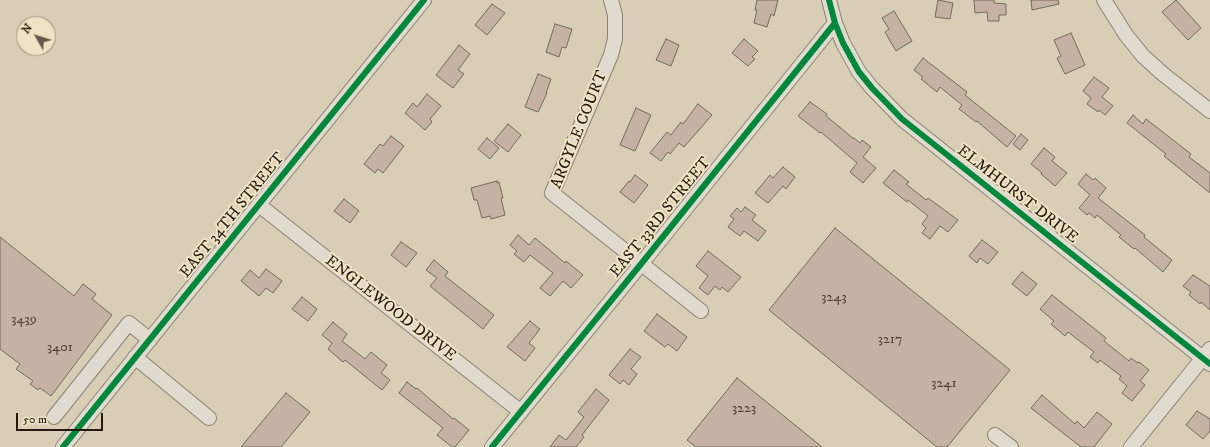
<!DOCTYPE html>
<html>
<head>
<meta charset="utf-8">
<style>
  body { margin:0 }
  #map { position:relative; width:1210px; height:447px; overflow:hidden; background:#d8ceb5; font-family:"IM FELL DW Pica",serif }
  canvas { display:block }
  .north { position:absolute; left:16px; top:16px; width:40px; height:40px; box-sizing:border-box; background:#efe3c5; border:1px solid #9e927c; border-radius:50%; rotate:309deg; font-size:11px; font-weight:700; line-height:16px; text-align:center; color:#25190f }
  .north::after { content:''; display:block; margin:auto; width:14px; height:18px; background:#645849; clip-path:polygon(50% 0,100% 100%,50% 72%,0 100%) }
  .scale { position:absolute; left:16px; top:413px; width:87px; height:18px; box-sizing:border-box; border:2px solid #25190f; border-top:0; padding-left:5px; font-size:12px; line-height:14px; white-space:nowrap; color:#25190f; -webkit-text-stroke:3px #efe3c5; paint-order:stroke }
</style>
</head>
<body>
<div id="map">
<canvas width="1210" height="447"></canvas>
<div class="north">N</div>
<div class="scale">50 m</div>
</div>
<script>
const g = document.querySelector('canvas').getContext('2d');
g.lineJoin = 'round';
function paint(path, color) { g.fillStyle = color; g.fill(path, 'evenodd'); }
const poly = rows => new Path2D(rows.map(r => 'M' + r).join(''));
function stroke(path, color, width, dash) { g.strokeStyle = color; g.lineWidth = width; g.lineCap = dash ? 'butt' : 'round'; g.setLineDash(dash || []); g.stroke(path); }
function write(font, color, halo, rows, align = 'center') {
  g.font = font + ' "IM FELL DW Pica",serif'; g.lineWidth = 4; g.setLineDash([]); g.textBaseline = 'middle'; g.strokeStyle = halo; g.fillStyle = color; for (const [text, x, y, turn = 0] of rows) {
    g.save(); g.translate(x, y); g.rotate((+turn || 0) * Math.PI / 180); g.textAlign = isNaN(turn) ? turn : align; if (halo) g.strokeText(text, 0, 0); g.fillText(text, 0, 0); g.restore();
  }
}
const building = poly([
  [757,0,778,0,774,16,771,14,767,27,754,23,757,10,755,10,757,0],
  [938,0,953,3,950,19,935,17,938,0],
  [974,0,994,0,994,3,1006,4,1006,15,999,15,999,21,988,21,987,12,975,13,974,0],
  [1031,0,1058,0,1059,4,1032,10,1031,0],
  [1176,0,1201,28,1188,40,1162,12,1176,0],
  [492,4,505,13,487,35,475,25,492,4],
  [894,11,912,41,896,51,885,32,889,29,882,18,894,11],
  [555,24,572,29,566,48,562,47,559,57,546,52,555,24],
  [1071,33,1085,65,1065,74,1057,58,1061,56,1054,40,1071,33],
  [666,39,679,45,671,66,656,60,666,39],
  [744,39,758,51,752,57,755,59,748,66,732,53,744,39],
  [459,45,470,54,458,70,464,74,453,88,436,75,459,45],
  [923,58,967,92,965,95,1016,136,1007,147,977,121,976,122,959,109,962,105,940,87,937,92,921,79,923,77,914,70,923,58],
  [538,74,551,79,546,93,547,93,538,112,525,107,538,74],
  [1094,77,1109,88,1102,97,1113,106,1105,115,1099,110,1098,112,1087,104,1091,98,1083,91,1094,77],
  [427,94,441,106,430,119,432,122,425,130,405,113,413,103,417,107,427,94],
  [810,102,827,114,826,116,854,139,854,138,860,143,862,140,871,147,863,157,876,168,863,183,850,172,857,163,821,132,820,133,798,116,810,102],
  [698,104,712,115,684,147,679,143,670,154,668,152,661,161,650,153,667,132,671,135,681,122,683,124,698,104],
  [636,108,651,115,635,151,620,145,636,108],
  [1133,115,1143,124,1146,119,1191,154,1189,157,1210,173,1210,193,1164,156,1166,154,1127,123,1133,115],
  [508,124,521,135,508,152,494,141,508,124],
  [1021,134,1028,140,1020,150,1013,144,1021,134],
  [391,136,404,146,383,173,378,169,375,173,364,164,380,144,383,146,391,136],
  [487,138,499,148,490,159,478,149,487,138],
  [1044,148,1055,157,1052,161,1067,173,1055,186,1041,174,1042,173,1031,164,1044,148],
  [783,167,795,177,786,189,783,186,768,203,755,193,770,175,773,178,783,167],
  [894,170,909,182,906,184,926,200,928,198,958,220,948,232,940,226,930,239,922,233,926,228,922,224,928,216,908,200,907,202,883,183,894,170],
  [1086,174,1093,180,1095,178,1106,188,1098,198,1145,235,1144,237,1172,260,1163,272,1135,248,1134,249,1119,237,1121,235,1097,215,1095,218,1089,213,1087,215,1079,208,1090,195,1078,184,1086,174],
  [635,175,648,185,634,203,620,192,629,181,630,182,635,175],
  [497,181,497,183,499,182,503,198,501,198,505,215,491,219,490,216,482,218,477,200,474,200,471,188,497,181],
  [344,199,359,211,350,223,334,211,344,199],
  [745,207,756,215,752,220,766,231,758,241,744,231,740,236,728,227,734,219,730,216,737,208,741,212,745,207],
  [835,228,1010,370,947,447,937,447,769,310,835,228],
  [518,235,529,245,535,238,565,263,566,261,583,275,571,288,563,281,550,296,540,288,553,273,530,255,524,262,514,254,517,251,510,245,518,235],
  [0,237,74,296,83,284,96,294,92,299,112,315,51,396,40,388,38,390,30,384,33,381,16,369,20,364,0,349,0,237],
  [982,240,998,252,988,264,980,258,977,263,969,256,982,240],
  [401,242,417,253,406,267,391,255,401,242],
  [708,251,741,277,728,292,722,287,720,290,715,286,708,295,699,288,708,276,696,266,708,251],
  [434,260,448,272,445,276,494,315,483,329,430,286,437,278,426,270,434,260],
  [266,269,282,281,273,293,266,288,259,296,241,281,250,270,259,278,266,269],
  [1022,272,1037,284,1027,296,1012,284,1022,272],
  [1193,275,1210,286,1210,310,1201,302,1200,304,1189,295,1191,292,1183,286,1193,275],
  [1052,295,1106,338,1104,341,1129,361,1131,358,1138,363,1139,362,1149,370,1140,381,1145,385,1132,401,1122,393,1127,386,1119,379,1121,376,1100,360,1098,363,1090,357,1094,352,1068,332,1065,336,1051,324,1054,321,1040,309,1052,295],
  [302,297,317,309,308,321,292,309,302,297],
  [657,314,687,337,677,351,668,344,665,347,644,331,657,314],
  [530,321,540,329,529,343,535,348,525,361,507,347,530,321],
  [333,322,347,334,342,341,365,359,371,352,387,365,381,373,390,380,382,390,345,360,343,362,328,349,332,343,322,335,333,322],
  [630,349,641,357,631,369,637,374,629,385,623,380,620,384,609,375,630,349],
  [737,378,822,447,696,447,687,440,737,378],
  [407,382,416,389,417,388,453,419,454,418,469,430,455,447,452,447,437,435,443,428,399,393,407,382],
  [596,389,609,400,582,435,584,437,576,447,550,447,559,435,566,440,584,417,578,412,596,389],
  [286,393,310,412,281,447,241,447,286,393],
  [1042,395,1075,424,1077,421,1084,428,1097,412,1112,424,1094,447,1081,447,1031,408,1042,395],
  [1197,411,1210,419,1210,431,1203,439,1186,425,1197,411]
]);
paint(building, '#c5b2a2');
stroke(building, '#726b5e', 1);
const minor = poly([
  [611,0,615,15,615,39,611,55,552,193,701,311],
  [1104,0,1126,35,1143,56,1163,74,1210,111],
  [835,23,843,43,859,72,872,88,902,119,1210,364],
  [259,205,521,412],
  [135,357,209,418],
  [54,417,129,323,150,340],
  [995,435,1011,447],
  [63,447,424,0],
  [492,447,641,264,835,23,829,0],
  [1131,447,1210,349]
]);
stroke(minor, '#8a8375', 16);
stroke(minor, '#e0dbce', 14);
stroke(poly([
  [835,23,843,43,859,72,872,88,902,119,1210,364],
  [63,447,424,0],
  [492,447,641,264,835,23,829,0]
]), '#00873e', 6);
write('14px', '#4d3f34', null, [
  ["3243",834,298],
  ["3439",24,320],
  ["3217",890,340],
  ["3401",60,348],
  ["3241",944,384],
  ["3223",744,409]
]);
write('16px', '#25190f', '#efe3c5', [
  ["ARGYLE COURT",580,130,-68],
  ["ELMHURST DRIVE",1017,195,38],
  ["EAST 34TH STREET",233,216,-51],
  ["EAST 33RD STREET",661,218,-51],
  ["ENGLEWOOD DRIVE",390,309,38]
]);
</script>
</body>
</html>
